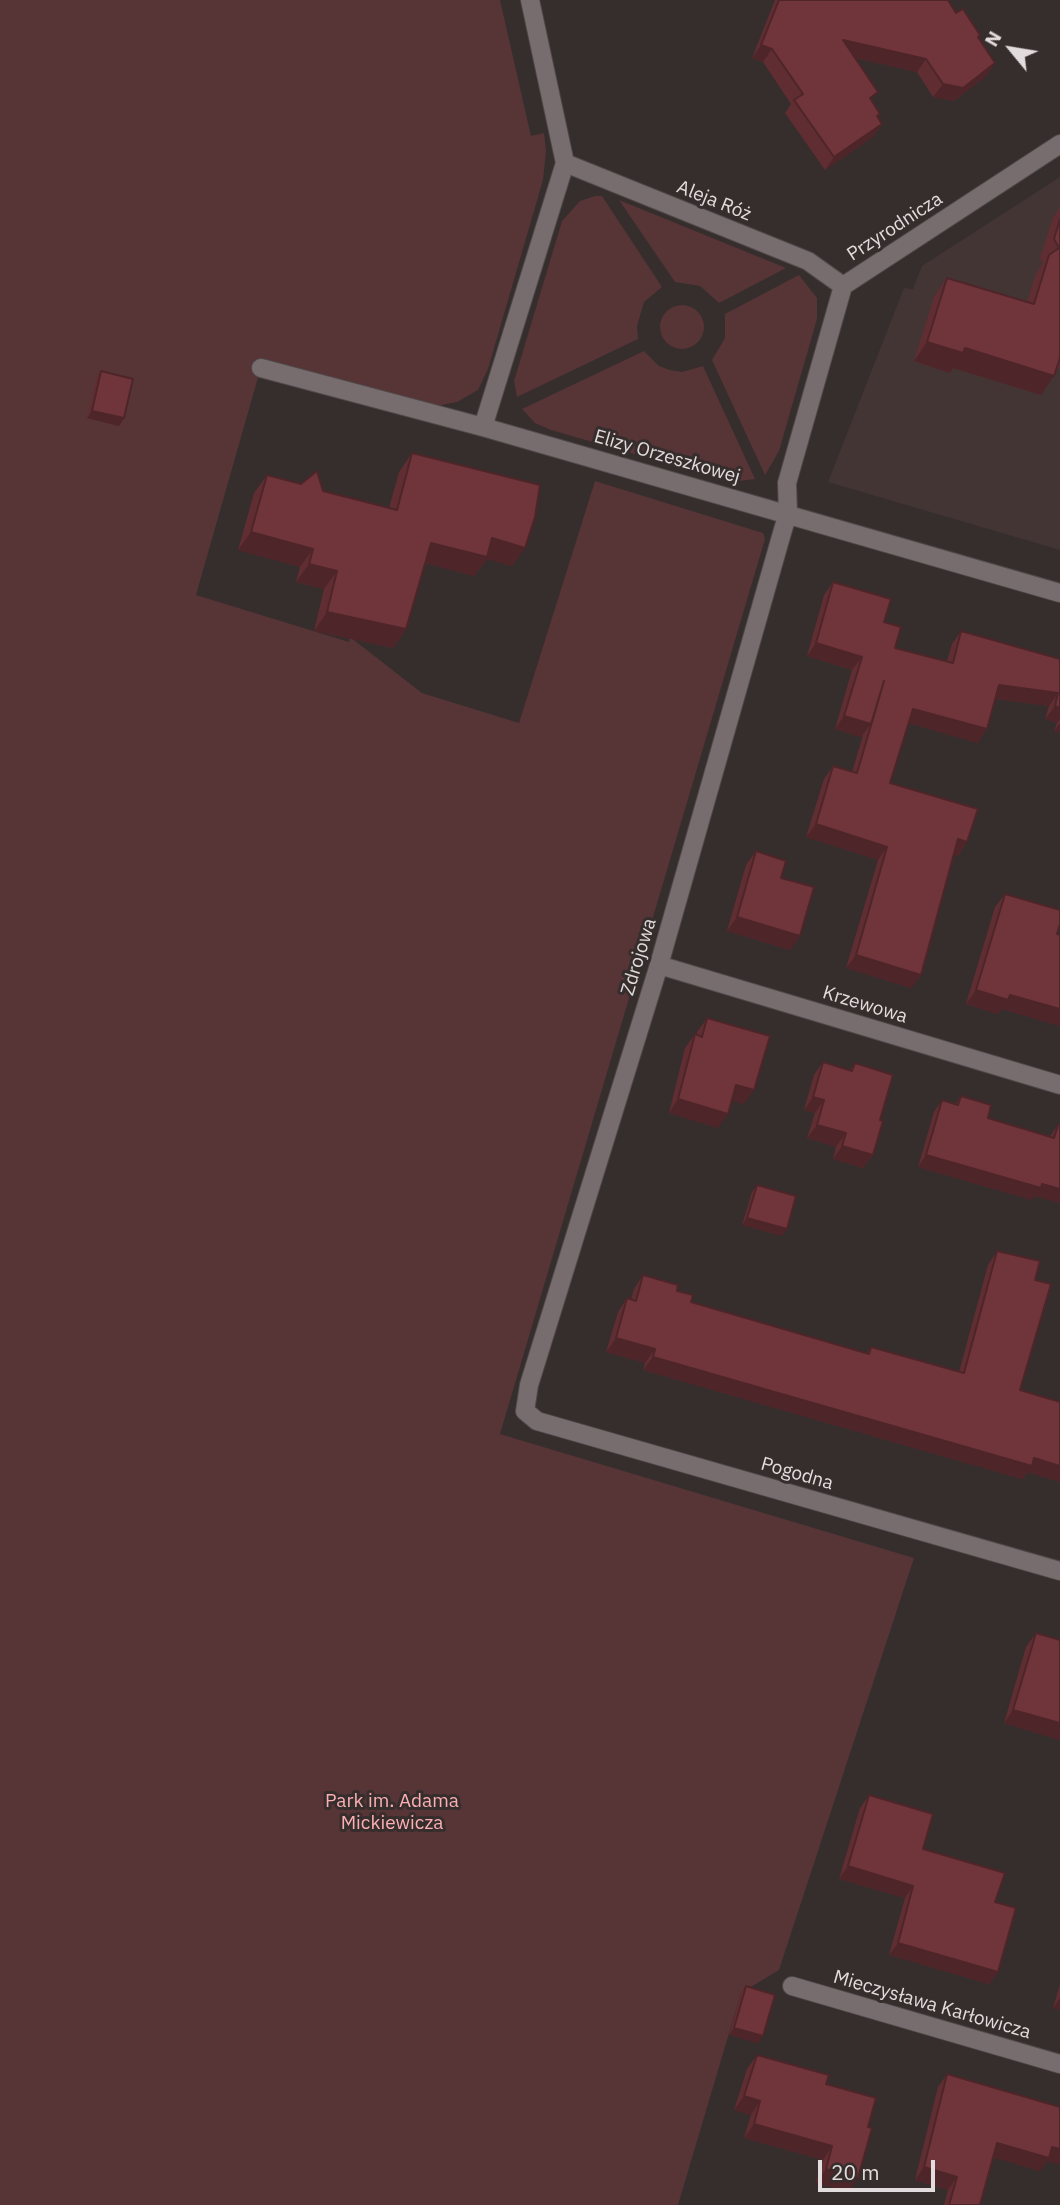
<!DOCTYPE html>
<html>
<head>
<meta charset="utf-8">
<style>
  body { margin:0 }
  #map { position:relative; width:1060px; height:2205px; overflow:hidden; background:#362d2d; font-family:"IBM Plex Sans",sans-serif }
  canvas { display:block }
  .north { position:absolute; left:976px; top:14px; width:70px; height:70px; -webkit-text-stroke:5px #362d2d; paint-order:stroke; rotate:300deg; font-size:19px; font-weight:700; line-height:28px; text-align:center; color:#e2dcdc }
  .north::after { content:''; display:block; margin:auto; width:24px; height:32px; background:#e2dcdc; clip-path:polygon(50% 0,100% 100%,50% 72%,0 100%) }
  .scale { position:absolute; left:818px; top:2160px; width:117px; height:32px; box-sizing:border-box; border:4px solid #e2dcdc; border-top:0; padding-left:9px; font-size:21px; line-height:24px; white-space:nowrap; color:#e2dcdc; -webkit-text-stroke:5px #362d2d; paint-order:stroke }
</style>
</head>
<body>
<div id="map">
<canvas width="1060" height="2205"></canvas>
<div class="north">N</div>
<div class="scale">20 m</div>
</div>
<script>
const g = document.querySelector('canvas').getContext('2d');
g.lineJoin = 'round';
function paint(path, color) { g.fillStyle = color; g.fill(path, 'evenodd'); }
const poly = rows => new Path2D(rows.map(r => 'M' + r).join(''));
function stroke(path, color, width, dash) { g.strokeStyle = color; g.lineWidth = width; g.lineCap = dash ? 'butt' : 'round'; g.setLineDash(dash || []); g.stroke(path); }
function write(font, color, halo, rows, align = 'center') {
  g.font = font + ' "IBM Plex Sans",sans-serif'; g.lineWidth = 6; g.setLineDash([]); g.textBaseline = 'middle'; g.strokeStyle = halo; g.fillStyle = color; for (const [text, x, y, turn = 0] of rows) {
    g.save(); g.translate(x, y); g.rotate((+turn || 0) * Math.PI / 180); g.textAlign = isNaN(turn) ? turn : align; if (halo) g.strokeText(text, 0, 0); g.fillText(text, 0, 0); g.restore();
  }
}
paint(poly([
  [1060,177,1060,550,828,482,904,288,913,289,922,266]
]), '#443535');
paint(poly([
  [0,0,500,0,531,136,544,133,546,151,543,180,488,369,478,390,457,402,437,406,263,360,196,595,349,642,350,637,422,693,519,723,595,481,763,533,765,539,500,1434,914,1558,779,1970,741,1993,678,2205,0,2205],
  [595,196,602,196,662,287,644,302,637,326,638,339,517,397,514,381,562,221,580,201],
  [619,200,786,268,719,303,700,286,675,282],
  [799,275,817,298,817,319,779,451,765,475,712,360,725,338,725,314],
  '660 327a22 22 0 1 1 44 0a22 22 0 1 1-44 0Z',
  [644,351,659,366,670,370,682,372,703,366,755,479,732,482,551,430,535,423,522,409]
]), '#573436');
const minor = poly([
  [1060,144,843,286,787,483,788,513,782,533,659,965,529,1385,525,1411,537,1421,1060,1571],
  [565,163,808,261,843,286],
  [261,368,483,427,1060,593],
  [483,427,565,163,530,0],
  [659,965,1060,1085],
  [792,1986,1060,2064]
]);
stroke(minor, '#504949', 20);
stroke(minor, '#776d6e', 18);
paint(poly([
  [775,0,948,0,956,13,978,37,995,63,986,76,954,101,933,97,917,72,855,58,872,101,880,114,878,117,882,124,873,137,825,170,785,113,791,104,763,62,752,58],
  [1060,207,1060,369,1057,368,1054,376,1041,395,953,368,950,373,914,361,934,297,947,278,1027,302,1036,274,1043,263,1040,258,1053,218],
  [101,371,124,418,119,426,87,418,96,379],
  [412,453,525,548,512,566,487,559,474,576,425,563,406,629,393,648,314,631,324,589,296,582,300,567,238,550,254,493,267,475,389,508,399,472],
  [833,582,884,622,895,648,947,661,952,644,961,631,1060,659,1060,733,1054,731,1057,723,1045,719,1049,706,996,699,978,743,909,723,890,783,967,842,958,856,954,854,921,975,911,988,846,968,878,860,806,837,824,779,833,766,852,772,863,735,861,737,835,729,852,670,807,656,824,595],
  [756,851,781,878,800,936,790,950,727,931,746,865],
  [1005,894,1057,934,1060,935,1060,1026,1002,1009,998,1014,966,1004,995,907],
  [707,1018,744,1104,731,1100,718,1128,669,1113,685,1048,695,1034,697,1035,697,1032],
  [823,1062,850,1070,855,1063,880,1120,873,1155,863,1168,833,1159,836,1147,807,1138,815,1113,804,1110,814,1075],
  [961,1096,988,1118,1050,1136,1058,1125,1060,1125,1060,1203,1035,1196,1032,1200,918,1167,934,1112,942,1100,956,1104],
  [757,1185,782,1236,742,1225,752,1192],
  [997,1251,1035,1280,1020,1390,1060,1402,1060,1482,1028,1472,1022,1479,643,1370,645,1363,606,1352,618,1312,627,1298,631,1299,634,1289,643,1275,677,1291,691,1302,867,1353,871,1347,959,1372,988,1265],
  [1036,1633,1060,1740,1004,1723,1026,1647],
  [869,1795,923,1849,995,1902,998,1972,989,1984,889,1955,905,1898,839,1879,860,1808],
  [1060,1984,1060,2010,1053,2008],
  [746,1986,758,2043,729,2035,741,1993],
  [757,2055,826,2084,848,2192,816,2183,823,2160,744,2138,751,2115,734,2110,747,2069],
  [947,2074,1047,2161,1040,2171,993,2157,980,2205,944,2205,948,2190,915,2180,938,2087]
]), '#602e32');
paint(poly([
  [843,40,926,59,917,72,834,53],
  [761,45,772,49,763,62,752,58],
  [995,63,986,76,954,101,933,97,943,84],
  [882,124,873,137,825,170,834,157],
  [927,342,965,348,1054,376,1041,395,953,368,950,373,914,361],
  [92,411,124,418,119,426,87,418],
  [251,532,313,549,300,567,238,550],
  [492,538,525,548,512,566,487,559,474,576,418,561,431,543],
  [309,564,337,571,324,589,296,582],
  [327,612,406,629,393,648,314,631],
  [816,643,862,657,852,670,807,656],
  [999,685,1058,693,1049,706,990,698],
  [1055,706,1060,708,1060,719,1057,723,1045,719],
  [913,709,987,729,978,743,904,722],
  [844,716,871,724,861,737,835,729],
  [1060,723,1060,733,1054,731],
  [816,824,887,847,878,860,806,837],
  [958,839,967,842,958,856,948,853],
  [737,917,800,936,790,950,727,931],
  [856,955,921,975,911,988,846,968],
  [976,990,1010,995,1060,1009,1060,1026,1002,1009,998,1014,966,1004],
  [736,1085,754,1090,744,1104,726,1099],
  [813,1097,824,1100,815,1113,804,1110],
  [678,1099,728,1114,718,1128,669,1113],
  [817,1125,846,1133,836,1147,807,1138],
  [842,1146,873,1155,863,1168,833,1159],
  [926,1155,1060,1189,1060,1203,1035,1196,1032,1200,918,1167],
  [747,1218,787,1229,782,1236,742,1225],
  [616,1338,655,1349,645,1363,606,1352],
  [653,1357,1034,1458,1060,1466,1060,1482,1028,1472,1022,1479,643,1370],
  [1013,1710,1060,1723,1060,1740,1004,1723],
  [848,1866,913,1886,905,1898,839,1879],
  [898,1943,998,1972,989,1984,889,1955],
  [1060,1998,1060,2010,1053,2008],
  [734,2028,763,2036,758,2043,729,2035],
  [744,2096,760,2101,751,2115,734,2110],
  [754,2124,832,2146,823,2160,744,2138],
  [997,2143,1052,2147,1060,2149,1060,2165,1047,2161,1040,2171,988,2156],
  [924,2167,957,2177,948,2190,915,2180],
  [826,2169,858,2178,848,2192,816,2183]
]), '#4e2529');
const building = poly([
  [779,0,948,0,956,13,963,9,980,35,978,37,995,63,963,88,943,84,926,59,843,40,878,92,870,98,880,114,877,116,882,124,834,157,794,100,803,94,772,49,761,45,779,0],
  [1060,219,1060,358,1054,376,965,348,963,353,927,342,947,278,1034,304,1049,255,1059,248,1054,239,1060,219],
  [101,371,133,379,124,418,92,411,101,371],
  [412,453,540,485,535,517,525,548,492,538,487,557,431,543,406,629,327,612,337,571,309,564,313,549,251,532,267,475,301,484,317,471,323,491,397,510,412,453],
  [833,582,891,599,884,622,901,627,895,648,953,663,961,631,1060,659,1060,708,1055,706,1058,693,999,685,987,729,913,709,890,783,978,809,967,842,958,839,921,975,856,955,887,847,816,824,833,766,857,773,884,681,871,724,844,716,862,657,816,643,833,582],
  [756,851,786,861,781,878,814,887,800,936,737,917,756,851],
  [1005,894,1060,910,1060,924,1057,934,1060,935,1060,1009,1010,995,1008,1000,976,990,1005,894],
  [707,1018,770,1036,754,1090,736,1085,728,1114,678,1099,695,1034,702,1037,707,1018],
  [823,1062,852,1071,855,1063,893,1075,880,1120,883,1121,873,1155,842,1146,846,1133,817,1125,824,1100,813,1097,823,1062],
  [961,1096,991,1105,988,1118,1054,1138,1058,1125,1060,1125,1060,1189,1042,1184,1041,1188,926,1155,942,1100,958,1105,961,1096],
  [757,1185,796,1196,787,1229,747,1218,757,1185],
  [997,1251,1040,1261,1035,1280,1051,1284,1020,1390,1060,1402,1060,1466,1034,1458,1032,1466,653,1357,655,1349,616,1338,627,1298,636,1301,643,1275,678,1285,677,1291,693,1295,691,1302,869,1354,871,1347,964,1373,997,1251],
  [1036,1633,1060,1640,1060,1723,1013,1710,1036,1633],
  [869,1795,933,1814,923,1849,1005,1873,995,1902,1016,1908,998,1972,898,1943,913,1886,848,1866,869,1795],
  [746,1986,775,1995,763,2036,734,2028,746,1986],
  [757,2055,829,2075,826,2084,876,2098,868,2127,872,2128,858,2178,826,2169,832,2146,754,2124,760,2101,744,2096,757,2055],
  [947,2074,1060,2107,1060,2149,1052,2147,1049,2158,997,2143,980,2205,949,2205,957,2177,924,2167,947,2074]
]);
paint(building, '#70353a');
stroke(building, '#4e2529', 2);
write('19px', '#e2dcdc', '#362d2d', [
  ["Aleja Róż",714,201,22],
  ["Przyrodnicza",895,227,-33],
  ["Elizy Orzeszkowej",667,457,16],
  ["Zdrojowa",639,957,-73],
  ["Krzewowa",865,1005,17],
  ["Pogodna",797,1474,16],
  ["Mieczysława Karłowicza",932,2005,16]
]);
write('19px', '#fcafb3', '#362d2d', [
  ["Park im. Adama",392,1802],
  ["Mickiewicza",392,1824]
]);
</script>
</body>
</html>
